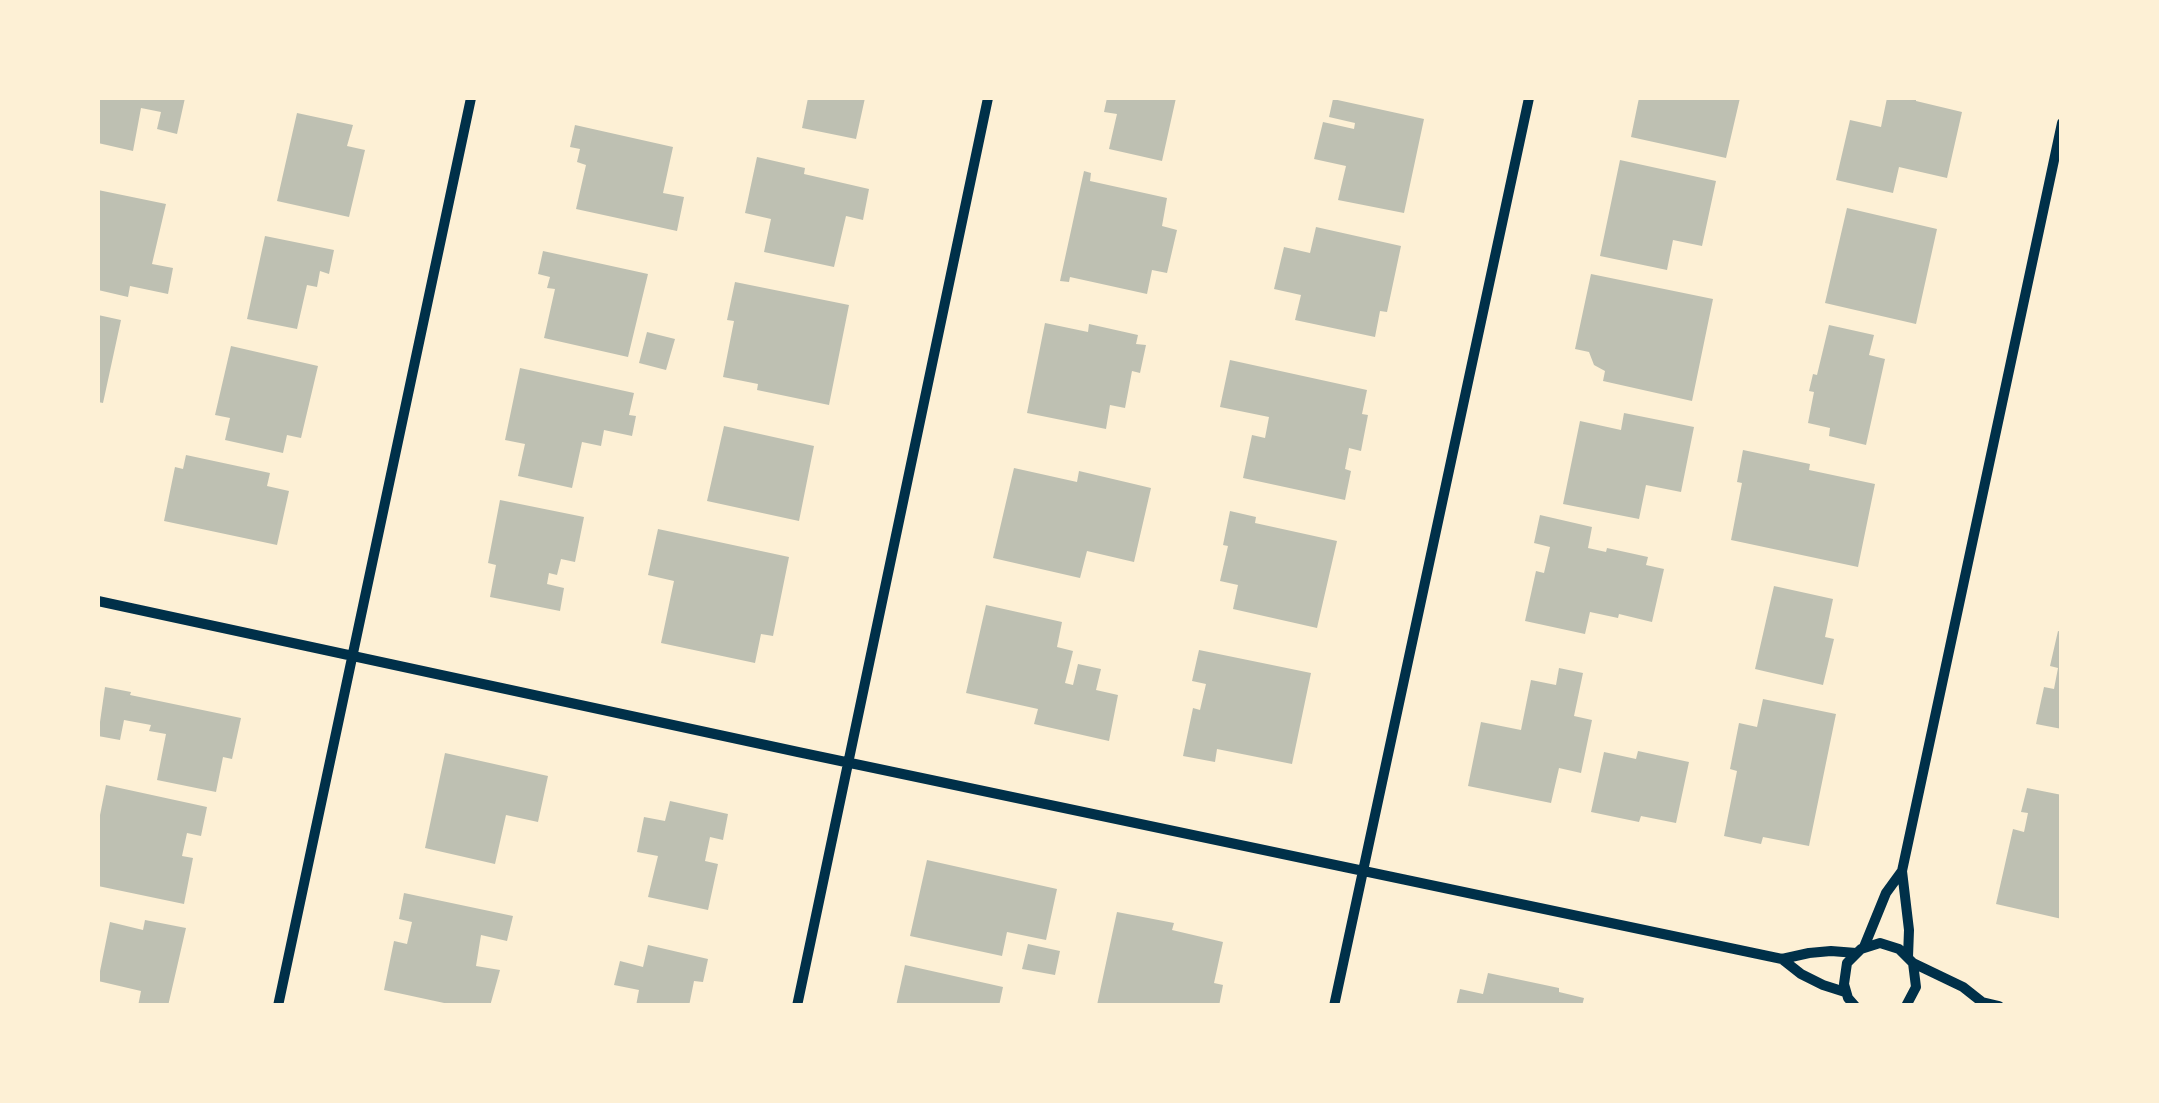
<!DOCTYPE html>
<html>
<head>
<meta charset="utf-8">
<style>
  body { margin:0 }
  #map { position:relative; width:2159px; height:1103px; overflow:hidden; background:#fdf0d5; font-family:"PT Sans",sans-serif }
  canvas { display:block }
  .frame { position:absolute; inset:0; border:100px solid #fdf0d5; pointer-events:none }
</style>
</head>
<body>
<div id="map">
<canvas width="2159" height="1103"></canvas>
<div class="frame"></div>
</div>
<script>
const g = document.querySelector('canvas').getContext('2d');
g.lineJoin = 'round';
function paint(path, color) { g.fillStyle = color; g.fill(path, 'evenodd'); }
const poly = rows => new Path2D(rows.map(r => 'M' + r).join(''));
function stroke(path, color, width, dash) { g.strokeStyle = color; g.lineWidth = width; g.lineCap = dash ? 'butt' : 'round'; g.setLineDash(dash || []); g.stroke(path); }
paint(poly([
  [98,98,185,98,177,134,157,129,161,112,141,108,133,151,98,143],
  [808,98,865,98,856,139,802,128],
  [1107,98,1176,98,1162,161,1109,149,1117,114,1104,112],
  [1639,98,1740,98,1726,158,1631,137],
  [1887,98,1916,98,1916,101,1962,112,1947,178,1899,167,1893,193,1836,180,1850,120,1881,127],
  [1333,99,1424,119,1404,213,1338,200,1346,166,1314,159,1323,122,1354,129,1355,123,1329,117],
  [297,113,353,125,347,146,365,150,349,217,277,201],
  [575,125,673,147,663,193,684,197,677,231,576,209,586,165,577,162,580,149,570,147],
  [757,157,805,168,804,174,869,189,863,220,846,216,834,267,764,252,771,219,745,213],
  [1620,160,1716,181,1702,246,1673,240,1667,270,1600,256],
  [1084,171,1091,173,1090,181,1167,198,1162,226,1177,230,1167,273,1152,270,1147,294,1070,277,1069,282,1060,281],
  [98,190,166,204,152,264,173,268,168,294,130,286,128,297,98,290],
  [1847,208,1937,229,1916,324,1825,303],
  [1316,227,1401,246,1387,312,1380,311,1375,337,1295,320,1301,295,1274,289,1284,247,1310,253],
  [265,236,334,250,329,274,320,271,317,287,307,285,297,329,247,319],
  [543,251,648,274,628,357,544,338,555,289,547,288,550,277,538,274],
  [1591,274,1713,299,1692,401,1603,381,1605,371,1594,365,1589,352,1575,349],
  [735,282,849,305,829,405,757,390,758,384,723,377,734,321,727,320],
  [98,315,121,320,103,403,98,402],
  [1045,323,1088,332,1089,324,1138,335,1136,344,1146,345,1140,373,1132,371,1125,408,1110,405,1106,429,1027,413],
  [1829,325,1874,335,1869,355,1885,359,1866,445,1829,436,1830,428,1808,423,1814,392,1809,391,1813,374,1817,375],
  [647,332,675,339,666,370,639,363],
  [231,346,318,366,301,438,287,435,283,453,225,440,230,418,215,415],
  [1230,360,1367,390,1362,414,1368,415,1361,451,1349,448,1345,469,1351,471,1345,500,1243,478,1252,435,1265,438,1269,417,1220,407],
  [520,368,634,393,629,415,636,416,632,436,604,430,601,446,582,442,572,488,518,476,525,444,505,440],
  [1624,413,1694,427,1681,492,1646,485,1639,519,1563,504,1580,421,1621,430],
  [724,426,814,446,799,521,707,501],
  [1743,450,1810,464,1809,470,1875,484,1858,567,1731,540,1742,483,1737,482],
  [186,455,270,473,267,486,289,491,277,545,164,521,175,467,183,469],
  [1014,468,1077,482,1079,471,1151,488,1134,562,1087,551,1080,578,993,558],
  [500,500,584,517,575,562,561,559,557,575,549,573,547,584,564,588,560,611,490,597,496,565,488,563],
  [1230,511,1256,517,1255,523,1337,541,1317,628,1233,609,1238,585,1220,581,1228,546,1223,545],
  [1540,515,1592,527,1588,548,1606,552,1607,548,1648,557,1646,565,1664,569,1652,622,1619,614,1618,618,1590,612,1585,634,1525,621,1536,571,1544,573,1550,547,1534,543],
  [658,529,789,557,773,636,761,634,755,663,661,643,674,581,648,575],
  [1774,586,1833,599,1825,637,1834,639,1823,685,1755,669],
  [986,605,1062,622,1057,647,1073,651,1065,683,1073,685,1078,664,1101,669,1096,690,1118,695,1109,741,1034,724,1038,709,966,693],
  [2058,631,2062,632,2062,729,2036,724,2044,687,2054,689,2058,668,2050,666],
  [1199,650,1311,673,1292,764,1217,749,1215,762,1183,756,1193,708,1200,710,1206,684,1192,681],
  [1559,668,1583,673,1574,716,1592,720,1581,773,1559,768,1551,803,1468,786,1481,722,1521,730,1531,680,1556,685],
  [105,687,131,692,130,695,241,718,232,759,223,757,216,792,157,780,166,734,149,731,151,725,124,720,120,740,98,736],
  [1763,699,1836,714,1809,846,1763,837,1761,844,1724,836,1737,771,1730,769,1739,723,1757,727],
  [1638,751,1689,762,1676,823,1641,816,1639,822,1591,812,1604,752,1636,759],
  [445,753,548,776,538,822,506,815,495,864,425,848],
  [106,785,207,807,201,836,187,833,182,856,193,858,184,904,98,886,98,825],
  [2027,788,2062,795,2062,919,1996,904,2013,829,2024,832,2028,813,2021,812],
  [670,801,728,814,723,840,710,837,705,861,718,864,708,910,648,897,658,856,637,852,644,817,665,821],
  [927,860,1057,889,1046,940,1007,932,1002,956,910,936],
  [404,893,513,916,507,941,481,935,476,966,500,970,490,1006,458,1006,384,990,394,941,407,944,412,922,399,919],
  [1117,912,1174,923,1172,930,1223,942,1214,983,1223,985,1219,1006,1097,1005],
  [145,920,186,928,168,1006,138,1006,141,991,98,981,110,922,143,930],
  [1028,944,1060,951,1055,975,1022,969],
  [648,945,708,959,703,982,694,981,689,1006,636,1006,639,990,614,985,620,961,643,967],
  [905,965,1003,987,999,1006,896,1006],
  [1488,973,1559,988,1559,992,1584,998,1582,1006,1456,1006,1460,989,1483,994]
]), '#bec0b2');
stroke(poly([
  [98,601,798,752,1782,959,1809,953,1831,951,1856,953],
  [1864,947,1886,893,1902,871],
  [1908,957,1909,930,1902,871,2062,123],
  [1782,959,1801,974,1823,985,1845,992],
  [1913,963,1963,987,1982,1002,1999,1006],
  [278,1006,471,98],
  [797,1006,988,98],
  [1334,1006,1529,98],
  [1855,1006,1848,998,1844,984,1847,963,1861,949,1880,943,1899,949,1913,963,1916,987,1906,1006]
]), '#003049', 10);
</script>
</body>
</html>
